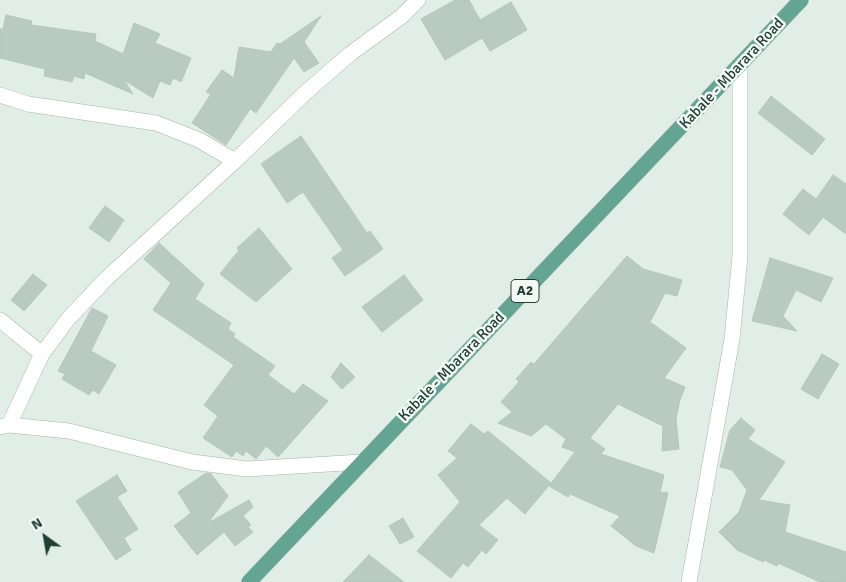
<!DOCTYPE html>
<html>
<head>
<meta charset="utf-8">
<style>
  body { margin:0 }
  #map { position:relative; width:846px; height:582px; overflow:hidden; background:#e1ede7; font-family:Signika,sans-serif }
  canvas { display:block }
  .north { position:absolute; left:20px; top:512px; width:50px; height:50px; -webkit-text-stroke:4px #f2f9f5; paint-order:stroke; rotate:328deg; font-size:14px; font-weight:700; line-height:20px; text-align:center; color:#213e36 }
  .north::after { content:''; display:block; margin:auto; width:18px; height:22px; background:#213e36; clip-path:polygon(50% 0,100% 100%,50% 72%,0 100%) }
</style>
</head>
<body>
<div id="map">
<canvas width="846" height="582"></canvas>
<div class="north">N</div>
</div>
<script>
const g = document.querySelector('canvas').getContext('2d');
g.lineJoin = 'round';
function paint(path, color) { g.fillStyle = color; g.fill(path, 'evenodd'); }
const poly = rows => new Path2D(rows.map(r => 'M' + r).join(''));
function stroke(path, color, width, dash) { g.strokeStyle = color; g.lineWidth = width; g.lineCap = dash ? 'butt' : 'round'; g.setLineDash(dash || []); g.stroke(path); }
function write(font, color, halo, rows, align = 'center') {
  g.font = font + ' Signika,sans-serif'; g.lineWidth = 5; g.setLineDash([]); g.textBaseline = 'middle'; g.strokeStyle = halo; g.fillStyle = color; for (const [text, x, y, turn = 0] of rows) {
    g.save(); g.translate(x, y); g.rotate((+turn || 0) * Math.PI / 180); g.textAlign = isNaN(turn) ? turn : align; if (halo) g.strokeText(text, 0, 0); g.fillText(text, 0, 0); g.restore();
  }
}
const building = poly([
  [455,0,469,0,480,20,511,2,527,30,490,51,482,38,445,60,421,19,455,0],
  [6,15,32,21,31,25,96,34,95,41,123,54,134,23,160,34,155,43,191,58,181,82,173,78,170,85,160,81,153,98,124,80,133,94,85,73,84,79,74,76,72,82,44,76,45,69,0,58,0,29,3,29,6,15],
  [321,16,304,42,319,63,304,72,294,58,256,113,250,109,226,145,192,123,211,94,206,92,222,70,234,78,239,47,271,52,277,43,280,44,321,16],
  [771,96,825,139,812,155,758,113,771,96],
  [301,136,367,233,370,231,383,249,345,276,332,258,343,250,303,192,287,203,261,164,301,136],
  [833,175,846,184,846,234,823,217,809,235,783,214,803,189,816,199,833,175],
  [105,206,124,220,109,242,89,228,105,206],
  [259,228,292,269,256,302,220,274,239,250,237,248,259,228],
  [159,243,204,284,195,299,231,323,228,329,235,334,233,337,275,366,268,375,294,394,303,384,328,401,278,457,266,446,256,459,246,451,243,456,236,451,232,457,203,438,218,416,204,405,234,365,153,310,171,283,144,259,159,243],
  [627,256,643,269,682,280,677,296,665,293,650,322,686,348,664,378,685,387,680,400,676,419,679,449,662,451,663,426,618,404,590,438,605,449,601,454,664,475,660,492,668,493,654,553,636,546,611,526,620,516,570,494,568,497,549,486,575,452,562,447,566,439,546,424,531,436,498,423,512,412,501,402,519,382,516,379,531,362,534,364,627,256],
  [770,258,833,278,821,302,796,290,783,316,797,331,752,321,770,258],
  [33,274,47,285,24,311,11,300,33,274],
  [404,275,423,300,382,332,362,307,404,275],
  [92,308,108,316,91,351,116,365,99,394,93,390,89,395,62,379,65,374,58,371,92,308],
  [822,354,839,364,818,399,801,389,822,354],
  [341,363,355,377,342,389,331,377,341,363],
  [741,418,755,430,748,439,785,462,759,500,790,505,785,532,846,552,846,582,820,582,778,563,777,566,764,560,763,562,737,550,719,532,739,512,747,490,732,470,720,467,730,430,741,418],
  [471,424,484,434,488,431,551,483,525,514,507,498,479,525,498,540,486,554,482,550,468,567,463,563,451,578,417,551,460,502,438,475,457,458,448,451,471,424],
  [206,473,211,474,228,496,208,523,249,500,253,507,243,516,251,525,248,527,253,532,235,546,224,532,197,555,174,526,191,513,178,492,206,473],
  [117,475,127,491,117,497,138,529,124,538,131,550,116,560,76,501,117,475],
  [403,518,414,537,400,544,389,526,403,518],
  [369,555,404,582,343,582,369,555]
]);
paint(building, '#b9cac3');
stroke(building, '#b3c7be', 1);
const minor = poly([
  [0,95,28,104,156,123,199,140,235,161],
  [0,320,42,354],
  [9,425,42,354,68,319,107,278,235,161,305,93,350,54,402,16,418,0],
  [0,427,9,425,69,431,192,462,247,469,361,462]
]);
const secondary = poly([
  [689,582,732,339,740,256,740,67]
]);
const primary = poly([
  [249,582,801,0]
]);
stroke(minor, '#a4b5ae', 16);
stroke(secondary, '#9fb9af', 16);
stroke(primary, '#c1c9c7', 16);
stroke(minor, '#fff', 15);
stroke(secondary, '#fff', 15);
stroke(primary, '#64a493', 15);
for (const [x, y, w] of [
  [525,291,28]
]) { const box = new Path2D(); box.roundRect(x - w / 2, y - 11.5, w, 23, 4); g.fillStyle = '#f2f9f5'; g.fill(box); stroke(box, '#213e36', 1); }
write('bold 14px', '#213e36', null, [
  ["A2",525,291]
]);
write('15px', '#213e36', '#f2f9f5', [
  ["Kabale - Mbarara Road",732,74,-47],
  ["Kabale - Mbarara Road",452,367,-46]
]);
</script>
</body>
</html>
